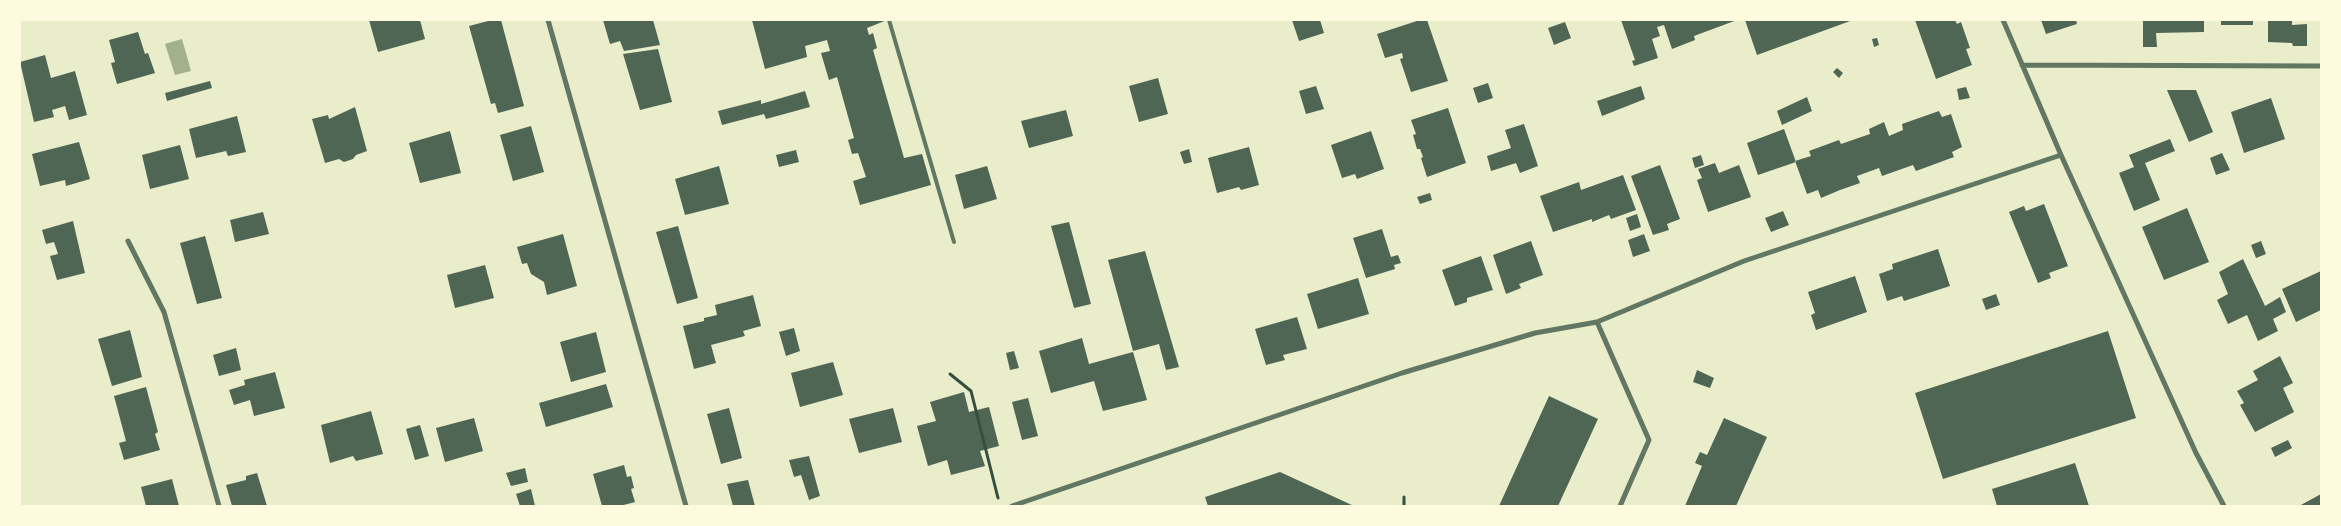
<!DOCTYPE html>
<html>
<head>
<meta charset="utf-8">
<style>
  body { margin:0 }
  #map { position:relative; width:2341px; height:526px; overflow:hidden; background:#e9edc9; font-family:Commissioner,sans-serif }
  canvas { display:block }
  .frame { position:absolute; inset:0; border:21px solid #fefae0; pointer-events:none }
</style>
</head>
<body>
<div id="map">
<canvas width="2341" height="526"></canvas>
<div class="frame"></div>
</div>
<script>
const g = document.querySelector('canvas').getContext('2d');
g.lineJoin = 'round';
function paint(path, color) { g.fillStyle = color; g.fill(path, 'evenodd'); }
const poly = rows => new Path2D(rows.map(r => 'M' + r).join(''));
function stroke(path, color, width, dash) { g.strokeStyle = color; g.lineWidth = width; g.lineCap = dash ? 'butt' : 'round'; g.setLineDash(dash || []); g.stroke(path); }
paint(poly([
  [182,39,191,71,175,75,165,44]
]), '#a3b18a');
paint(poly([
  [369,20,420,20,425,39,378,52],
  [492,20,501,20,524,106,498,113,495,103,491,104,469,26],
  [603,20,653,20,660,45,624,51,620,41,610,44],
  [752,20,887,20,867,28,869,35,873,33,877,48,873,50,904,158,922,154,931,185,860,205,853,181,866,177,858,153,852,154,848,140,854,138,837,77,829,80,821,53,830,51,827,40,805,46,807,57,765,69],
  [1292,20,1320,20,1324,33,1299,41],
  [1420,20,1427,20,1448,81,1411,92,1400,59,1403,58,1402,53,1385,58,1377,34],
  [1621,20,1737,20,1694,36,1695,40,1672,49,1664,25,1657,27,1660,36,1652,39,1658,58,1634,66,1632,61,1635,60],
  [1745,20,1853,20,1757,55],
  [1915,20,1955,20,1957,24,1961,22,1970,48,1966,49,1972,65,1936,79],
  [2041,20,2076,20,2077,24,2046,34],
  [2143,20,2204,20,2204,32,2156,33,2157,47,2143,47],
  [2221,20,2253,20,2253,25,2221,25],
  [2268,20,2292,20,2292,25,2307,24,2307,46,2293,46,2292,43,2268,42],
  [1565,22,1571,38,1554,45,1548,28],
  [138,32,145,54,148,53,155,73,117,84,111,63,115,62,109,40],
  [1877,38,1879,45,1874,47,1872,39],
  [658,49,672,102,640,110,623,54],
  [45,55,51,78,75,71,87,115,69,120,65,106,52,110,54,117,34,122,20,62],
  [1837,68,1843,73,1839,78,1833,72],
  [1158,78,1168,114,1139,122,1129,86],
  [210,81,212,88,167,101,165,93],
  [1488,83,1493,98,1478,103,1473,88],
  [1316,86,1324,109,1306,114,1299,91],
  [1641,86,1645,99,1602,116,1597,101],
  [1966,87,1970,98,1959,100,1957,89],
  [2167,90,2196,90,2213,132,2189,142],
  [805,91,810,107,766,119,764,114,722,125,718,111,761,100,761,104],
  [1807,97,1812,111,1782,125,1777,111],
  [2271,98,2285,139,2244,153,2231,112],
  [355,107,367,151,356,155,353,159,344,162,339,159,325,163,312,119,328,115,329,119],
  [1448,108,1466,163,1427,177,1421,158,1423,157,1420,149,1417,149,1413,135,1416,134,1411,120],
  [1066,110,1073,136,1029,148,1021,121],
  [1939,111,1942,117,1951,114,1962,147,1952,152,1954,157,1916,171,1913,165,1882,176,1879,168,1857,176,1860,183,1840,190,1821,198,1818,190,1807,194,1795,161,1811,156,1809,151,1839,140,1841,144,1870,134,1869,129,1884,122,1889,136,1903,130,1902,124],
  [237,116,246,152,228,156,226,151,196,158,189,129],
  [1524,124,1538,166,1520,173,1516,163,1491,171,1487,156,1511,148,1505,130],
  [531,126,544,172,513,181,500,135],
  [1784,129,1796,162,1758,175,1747,143],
  [450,131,461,173,420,183,409,143],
  [1371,131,1384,169,1357,179,1355,174,1342,178,1331,145],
  [2170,139,2175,151,2145,163,2160,200,2134,211,2119,173,2134,167,2129,155],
  [79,142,90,179,66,186,65,180,40,186,32,154],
  [180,145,189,179,150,189,142,155],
  [1249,147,1259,185,1241,190,1239,187,1217,193,1208,158],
  [1189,149,1192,162,1184,164,1180,152],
  [796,150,799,162,779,167,776,155],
  [2222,153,2230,170,2216,175,2210,158],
  [1701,155,1704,165,1695,168,1692,158],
  [1715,163,1719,173,1739,165,1751,197,1708,212,1697,180,1702,178,1698,169],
  [1660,165,1680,219,1667,224,1669,230,1653,235,1631,176],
  [719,166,729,204,685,215,675,179],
  [987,166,997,199,964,209,955,175],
  [1623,175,1636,210,1611,219,1609,215,1592,222,1592,219,1553,232,1540,196,1579,182,1581,190],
  [1430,193,1432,200,1420,204,1417,197],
  [2044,204,2068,266,2049,273,2051,278,2038,283,2009,212,2024,206,2026,211],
  [2187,208,2209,262,2164,280,2142,227],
  [1783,211,1789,225,1771,232,1765,218],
  [263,212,269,234,235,242,230,220],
  [1637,214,1641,227,1630,231,1626,218],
  [73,221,85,273,57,280,50,256,58,254,54,242,46,244,42,230],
  [1069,222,1091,304,1074,308,1051,226],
  [678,226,698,298,677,304,656,232],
  [1382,229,1391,257,1398,255,1401,263,1394,265,1395,269,1366,278,1353,238],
  [563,234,577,286,547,295,544,282,531,274,527,263,522,264,517,247],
  [1644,234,1650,251,1633,257,1628,240],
  [205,236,222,298,197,304,180,243],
  [1531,241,1543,275,1519,284,1521,288,1506,294,1493,255],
  [2261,241,2266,254,2256,258,2251,245],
  [1938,249,1950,286,1904,301,1902,296,1887,301,1879,274,1893,269,1892,264],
  [1145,251,1179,367,1166,370,1159,344,1133,351,1108,260],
  [1481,256,1493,290,1467,298,1467,302,1455,306,1442,270],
  [2243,259,2265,306,2280,297,2286,312,2273,319,2278,331,2258,341,2247,315,2228,324,2217,300,2228,294,2219,272],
  [485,265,494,298,455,308,447,275],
  [2321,271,2321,310,2296,322,2282,289],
  [1855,276,1867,312,1816,330,1811,315,1815,313,1808,292],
  [1358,278,1369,314,1318,329,1307,294],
  [1996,294,2000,305,1986,310,1982,299],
  [753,295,761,326,743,331,745,336,711,345,716,363,694,369,683,326,704,321,704,318,717,315,715,305],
  [1297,317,1307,349,1283,355,1285,360,1266,365,1255,329],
  [794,328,800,351,786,356,779,332],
  [130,330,142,377,112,386,98,339],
  [2108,331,2136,418,1943,479,1915,393],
  [596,332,606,372,571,382,560,342],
  [1082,338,1089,364,1133,352,1147,400,1103,411,1094,381,1051,393,1039,351],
  [236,348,241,370,219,376,213,355],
  [1014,351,1019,368,1010,370,1006,353],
  [2280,356,2293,383,2283,388,2294,412,2255,432,2240,405,2244,403,2237,391,2258,380,2253,371],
  [833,362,843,395,800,407,791,373],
  [1697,370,1714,378,1710,388,1693,382],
  [275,372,285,408,254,416,250,400,234,405,229,390,245,385,244,380],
  [606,384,613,407,546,427,539,403],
  [146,387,158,432,155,434,160,450,124,460,119,443,126,441,114,396],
  [964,392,969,412,989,407,999,446,980,451,985,466,951,475,947,460,928,466,917,426,936,421,930,402],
  [1549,396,1598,419,1558,506,1499,506],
  [1028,398,1038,436,1022,440,1012,402],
  [729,408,742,458,721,464,707,414],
  [893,408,902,442,859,453,849,419],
  [371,411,383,454,356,461,353,456,330,463,321,425],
  [474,418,483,451,445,462,436,428],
  [1724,418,1767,437,1736,506,1685,506,1702,466,1695,463,1700,452,1707,455],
  [420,425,429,456,415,460,406,429],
  [2288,440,2292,448,2275,457,2271,448],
  [809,456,820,496,809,500,801,475,794,477,789,460],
  [2075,463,2089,506,1997,506,1992,489],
  [624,465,627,477,631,476,634,488,631,489,635,502,620,506,602,506,593,474],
  [525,468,528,482,511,486,506,473],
  [1280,472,1354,506,1208,506,1205,497],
  [257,473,267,506,232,506,226,485,246,480,246,476],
  [172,479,179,506,146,506,141,487],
  [748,480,755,506,733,506,727,484],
  [531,489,535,506,520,506,516,494],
  [2321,494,2321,506,2299,506]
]), '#4f6655');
stroke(poly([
  [950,374,971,391,998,498],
  [1404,497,1404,506]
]), '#344e41', 3);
stroke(poly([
  [889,20,954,242]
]), '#617663', 4);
stroke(poly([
  [548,20,686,506],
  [2003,20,2061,155,2196,453,2224,506],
  [2022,65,2321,66],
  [128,241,164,312,219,506],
  [1597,322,1649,440,1620,506],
  [1012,506,1402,373,1535,333,1597,322,1744,261,2061,155]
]), '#617663', 5);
</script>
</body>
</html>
